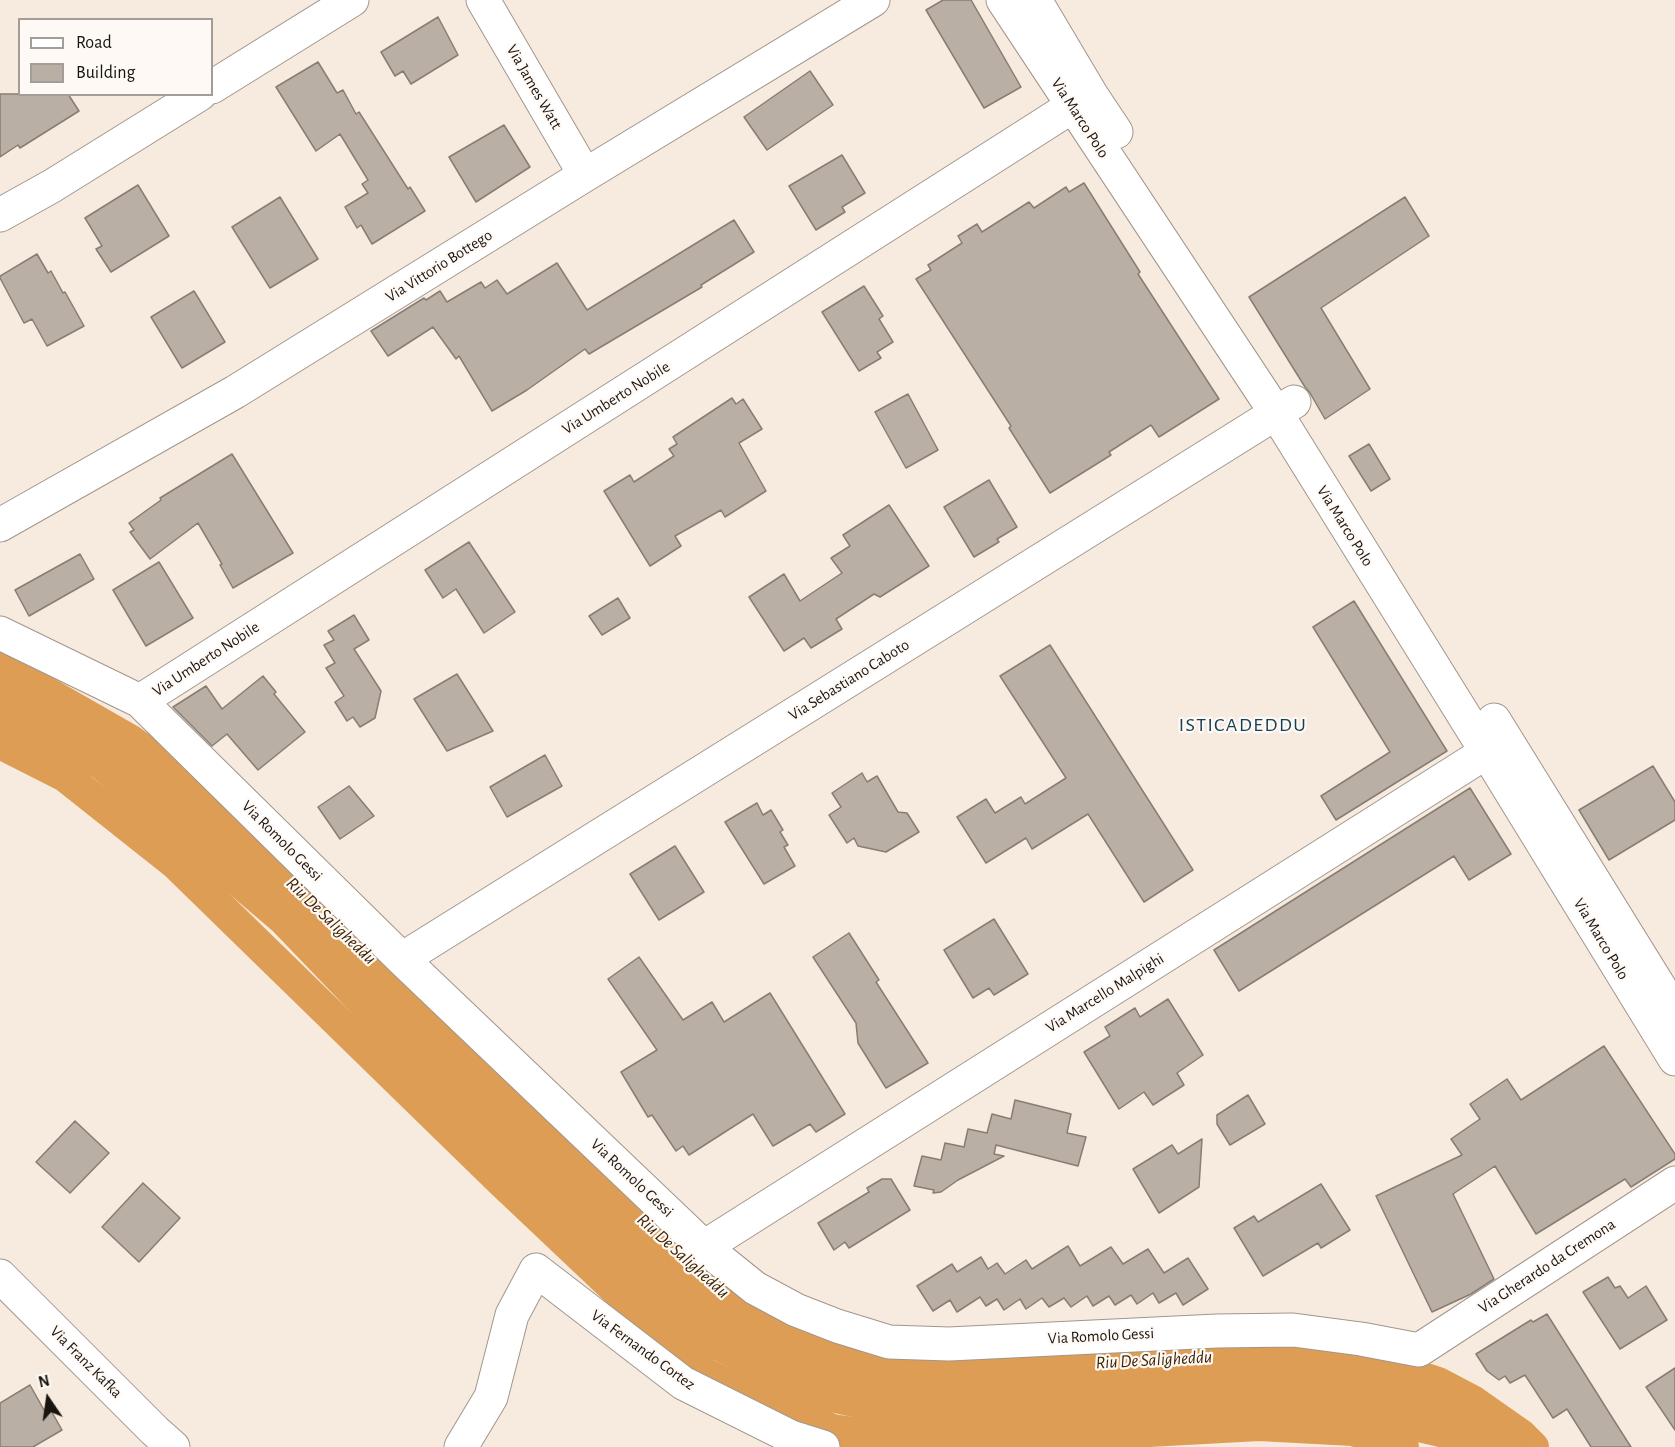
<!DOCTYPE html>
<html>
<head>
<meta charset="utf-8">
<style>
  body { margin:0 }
  #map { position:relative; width:1675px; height:1447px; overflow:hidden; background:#f7ebdf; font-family:"Alegreya Sans",sans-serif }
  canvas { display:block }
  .legend { position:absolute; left:18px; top:18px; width:195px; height:78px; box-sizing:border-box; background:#fef9f5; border:2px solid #a29d99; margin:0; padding:8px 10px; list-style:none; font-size:18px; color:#181410 }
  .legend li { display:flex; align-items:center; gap:12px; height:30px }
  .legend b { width:30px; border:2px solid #a29d99 }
  .north { position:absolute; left:18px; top:1369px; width:60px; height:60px; -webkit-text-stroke:4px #fef9f5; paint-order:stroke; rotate:347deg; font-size:16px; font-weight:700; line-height:24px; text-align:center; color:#181410 }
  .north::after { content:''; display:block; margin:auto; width:21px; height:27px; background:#181410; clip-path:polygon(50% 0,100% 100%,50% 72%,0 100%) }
</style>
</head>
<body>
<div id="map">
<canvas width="1675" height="1447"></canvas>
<ul class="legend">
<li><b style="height:8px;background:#fff"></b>Road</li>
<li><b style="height:16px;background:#baafa4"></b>Building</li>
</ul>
<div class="north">N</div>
</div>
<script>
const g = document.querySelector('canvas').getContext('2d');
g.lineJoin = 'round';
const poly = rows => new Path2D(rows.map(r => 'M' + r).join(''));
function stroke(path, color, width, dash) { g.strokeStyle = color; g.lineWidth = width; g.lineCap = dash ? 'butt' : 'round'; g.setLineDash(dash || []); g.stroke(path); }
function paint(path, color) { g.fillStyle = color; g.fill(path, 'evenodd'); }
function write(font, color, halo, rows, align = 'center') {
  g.font = font + ' "Alegreya Sans",sans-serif'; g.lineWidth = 4.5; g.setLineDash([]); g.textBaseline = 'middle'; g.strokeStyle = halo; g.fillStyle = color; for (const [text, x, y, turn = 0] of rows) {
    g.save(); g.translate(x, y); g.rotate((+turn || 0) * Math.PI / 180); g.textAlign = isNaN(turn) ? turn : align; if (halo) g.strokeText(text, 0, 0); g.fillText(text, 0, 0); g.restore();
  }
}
stroke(poly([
  [0,666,131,741,178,775,714,1289,766,1323,830,1352,917,1371,1185,1361,1284,1354,1329,1357,1377,1363,1438,1383,1474,1402,1521,1435,1533,1447],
  [0,743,65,776,176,864,499,1179,705,1374,832,1430,929,1443,1259,1425,1353,1430,1403,1447]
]), '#de9d54', 32);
stroke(poly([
  [0,704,107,754,292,912,528,1158,634,1259,717,1332,832,1385,913,1403,1046,1397,1335,1395,1446,1421,1495,1447]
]), '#de9d54', 54);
const building = poly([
  [943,0,971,0,1021,87,984,108,926,10,943,0],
  [438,17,458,55,411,84,403,71,395,76,381,52,438,17],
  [318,62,337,93,343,90,356,114,359,112,408,189,410,187,425,211,372,244,361,225,357,228,345,207,368,193,362,184,368,180,340,134,316,151,276,87,318,62],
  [810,71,833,105,767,150,744,117,810,71],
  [0,94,68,94,79,111,20,148,18,145,0,157,0,94],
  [504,125,530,167,476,202,449,157,504,125],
  [842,155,865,193,842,207,845,212,816,230,789,186,842,155],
  [1084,183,1140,272,1138,274,1219,399,1159,437,1151,425,1109,452,1111,455,1050,493,1009,428,1011,426,916,279,931,270,928,265,962,243,958,236,977,224,982,232,1029,202,1034,208,1066,187,1069,192,1084,183],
  [138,185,169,236,111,272,96,249,102,246,85,218,138,185],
  [280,197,318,259,270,288,232,227,280,197],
  [1405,197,1429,236,1321,308,1370,389,1325,419,1310,393,1305,387,1249,297,1405,197],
  [734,220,754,252,701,285,702,287,589,354,585,349,527,390,492,411,459,356,456,359,433,327,388,356,371,331,424,298,426,300,440,291,447,302,481,282,485,288,497,280,507,294,557,263,587,310,734,220],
  [37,254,48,273,51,271,63,293,65,292,84,326,47,346,32,319,24,323,0,278,0,276,37,254],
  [864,286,883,316,879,319,893,342,877,352,881,358,859,371,822,312,864,286],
  [194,291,225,342,182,368,151,317,194,291],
  [908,394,938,450,906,468,875,412,908,394],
  [732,398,736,404,743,399,762,429,739,443,766,491,725,517,721,510,675,536,681,546,650,566,604,491,630,475,634,482,674,456,669,449,677,444,673,437,732,398],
  [1369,444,1390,479,1371,491,1349,456,1369,444],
  [232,454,293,553,233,588,220,565,222,564,198,523,150,559,130,532,134,530,129,523,161,500,160,498,232,454],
  [989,480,1017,527,997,539,999,542,974,557,944,507,989,480],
  [889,505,929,566,880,597,874,594,836,619,842,629,811,648,804,638,784,651,749,597,784,574,800,601,842,573,831,558,850,546,843,535,889,505],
  [469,542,515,612,484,633,456,589,443,598,425,570,469,542],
  [80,554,94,579,29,616,15,590,80,554],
  [159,562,193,618,146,646,113,590,159,562],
  [618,598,630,618,602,635,589,616,618,598],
  [1354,601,1447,751,1336,820,1321,796,1390,752,1313,627,1354,601],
  [354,615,369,640,354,649,381,691,375,718,360,727,353,717,347,721,335,702,344,696,326,668,335,663,324,645,334,640,328,631,354,615],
  [1050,645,1193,870,1144,902,1088,814,1032,849,1026,838,986,863,957,817,986,799,995,813,1021,797,1025,804,1066,778,1000,676,1050,645],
  [457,674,493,731,447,751,414,699,457,674],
  [263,676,276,692,274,694,305,732,258,770,227,734,212,746,173,707,206,686,222,709,263,676],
  [545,755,562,786,507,817,490,787,545,755],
  [1653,766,1675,802,1675,820,1609,860,1579,810,1653,766],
  [862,773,867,782,877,776,898,812,907,813,919,832,886,852,858,846,854,838,847,843,829,815,841,807,832,793,862,773],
  [349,786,374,816,340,839,318,807,349,786],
  [1470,788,1511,854,1469,880,1454,856,1239,991,1214,950,1470,788],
  [757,803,763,815,771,810,783,830,780,832,788,845,784,847,795,866,764,884,725,822,757,803],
  [675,846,704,892,659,920,630,874,675,846],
  [994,919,1028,974,994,995,989,988,973,998,944,950,994,919],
  [849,933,879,980,876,982,928,1063,886,1088,858,1043,856,1023,813,957,849,933],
  [639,957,683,1020,712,1002,724,1022,770,993,845,1114,816,1132,810,1124,773,1146,753,1114,689,1155,683,1146,676,1151,652,1115,648,1117,621,1072,657,1050,608,979,639,957],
  [1168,999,1203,1055,1177,1073,1184,1085,1153,1105,1144,1092,1119,1109,1084,1052,1110,1036,1105,1027,1135,1008,1140,1017,1168,999],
  [1604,1046,1675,1154,1675,1159,1631,1187,1625,1179,1536,1234,1495,1166,1453,1194,1494,1279,1471,1294,1432,1312,1376,1196,1462,1155,1451,1139,1480,1119,1470,1104,1507,1079,1521,1100,1604,1046],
  [1248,1095,1265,1124,1230,1145,1217,1124,1217,1115,1248,1095],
  [1015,1100,1071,1114,1067,1133,1086,1137,1078,1166,996,1145,994,1154,1004,1156,958,1180,941,1192,933,1193,934,1190,914,1186,922,1156,941,1160,945,1143,964,1147,968,1129,987,1133,992,1114,1011,1119,1015,1100],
  [75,1121,109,1153,70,1193,36,1162,75,1121],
  [1202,1139,1199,1187,1159,1213,1133,1169,1172,1145,1178,1154,1202,1139],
  [882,1179,891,1179,910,1210,849,1248,845,1242,834,1250,818,1223,869,1192,867,1188,882,1179],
  [143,1183,180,1218,139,1262,102,1227,143,1183],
  [1321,1184,1350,1230,1321,1248,1318,1243,1263,1276,1234,1228,1254,1216,1258,1222,1321,1184],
  [1068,1246,1080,1266,1111,1247,1123,1264,1148,1249,1164,1273,1188,1258,1208,1289,1183,1305,1176,1293,1159,1303,1153,1293,1137,1304,1131,1295,1115,1305,1109,1296,1093,1306,1087,1296,1071,1307,1064,1298,1049,1307,1042,1298,1026,1309,1020,1299,1004,1310,997,1299,986,1306,980,1297,957,1312,950,1300,933,1311,917,1286,952,1264,957,1272,981,1257,988,1269,997,1263,1005,1274,1026,1260,1032,1269,1068,1246],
  [1608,1277,1615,1288,1620,1286,1628,1298,1646,1286,1667,1320,1620,1349,1583,1292,1608,1277],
  [1547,1314,1615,1422,1631,1447,1591,1447,1567,1409,1553,1418,1525,1375,1510,1383,1505,1376,1499,1380,1487,1371,1476,1354,1531,1320,1533,1322,1547,1314],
  [1675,1368,1675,1430,1646,1387,1675,1368],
  [30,1385,44,1410,49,1407,62,1430,33,1447,0,1447,0,1403,30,1385]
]);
paint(building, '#baafa4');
stroke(building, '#887d73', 1.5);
const street = poly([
  [483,0,585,175],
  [1003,0,1276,413,1486,751,1675,1059],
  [1035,0,1092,96,1116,132],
  [212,87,352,0],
  [0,215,52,186,200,94],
  [0,525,235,392,585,175,873,0],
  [0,633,140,701,402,959,704,1247,755,1288,796,1310,837,1326,889,1342,949,1344,1217,1331,1293,1330,1361,1339,1419,1350,1675,1183],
  [140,701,1090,95],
  [1494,720,1675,1012],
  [402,959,1294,402],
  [704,1247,1504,741],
  [0,1276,155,1431,173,1447],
  [461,1447,491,1397,512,1315,536,1270,683,1383,791,1437,823,1447]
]);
stroke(street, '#a1968c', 35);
stroke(street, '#fff', 33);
write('16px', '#181410', '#fef9f5', [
  ["Via James Watt",534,87,60],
  ["Via Marco Polo",1080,118,57],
  ["Via Vittorio Bottego",439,266,-32],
  ["Via Umberto Nobile",616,398,-32],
  ["Via Marco Polo",1345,526,58],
  ["Via Umberto Nobile",206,659,-33],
  ["Via Sebastiano Caboto",849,680,-32],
  ["Via Romolo Gessi",282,841,45],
  ["Via Marco Polo",1601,939,59],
  ["Via Marcello Malpighi",1105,993,-32],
  ["Via Romolo Gessi",632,1178,43],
  ["Via Gherardo da Cremona",1547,1266,-33],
  ["Via Romolo Gessi",1101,1336,-3],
  ["Via Fernando Cortez",643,1350,36],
  ["Via Franz Kafka",86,1362,45]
]);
write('italic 18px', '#3e2404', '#fef9f5', [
  ["Riu De Saligheddu",331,921,44],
  ["Riu De Saligheddu",683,1256,42],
  ["Riu De Saligheddu",1154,1360,-3]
]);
g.letterSpacing = '1.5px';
write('20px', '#134155', '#fef9f5', [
  ["ISTICADEDDU",1243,725]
]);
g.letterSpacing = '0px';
</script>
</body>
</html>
